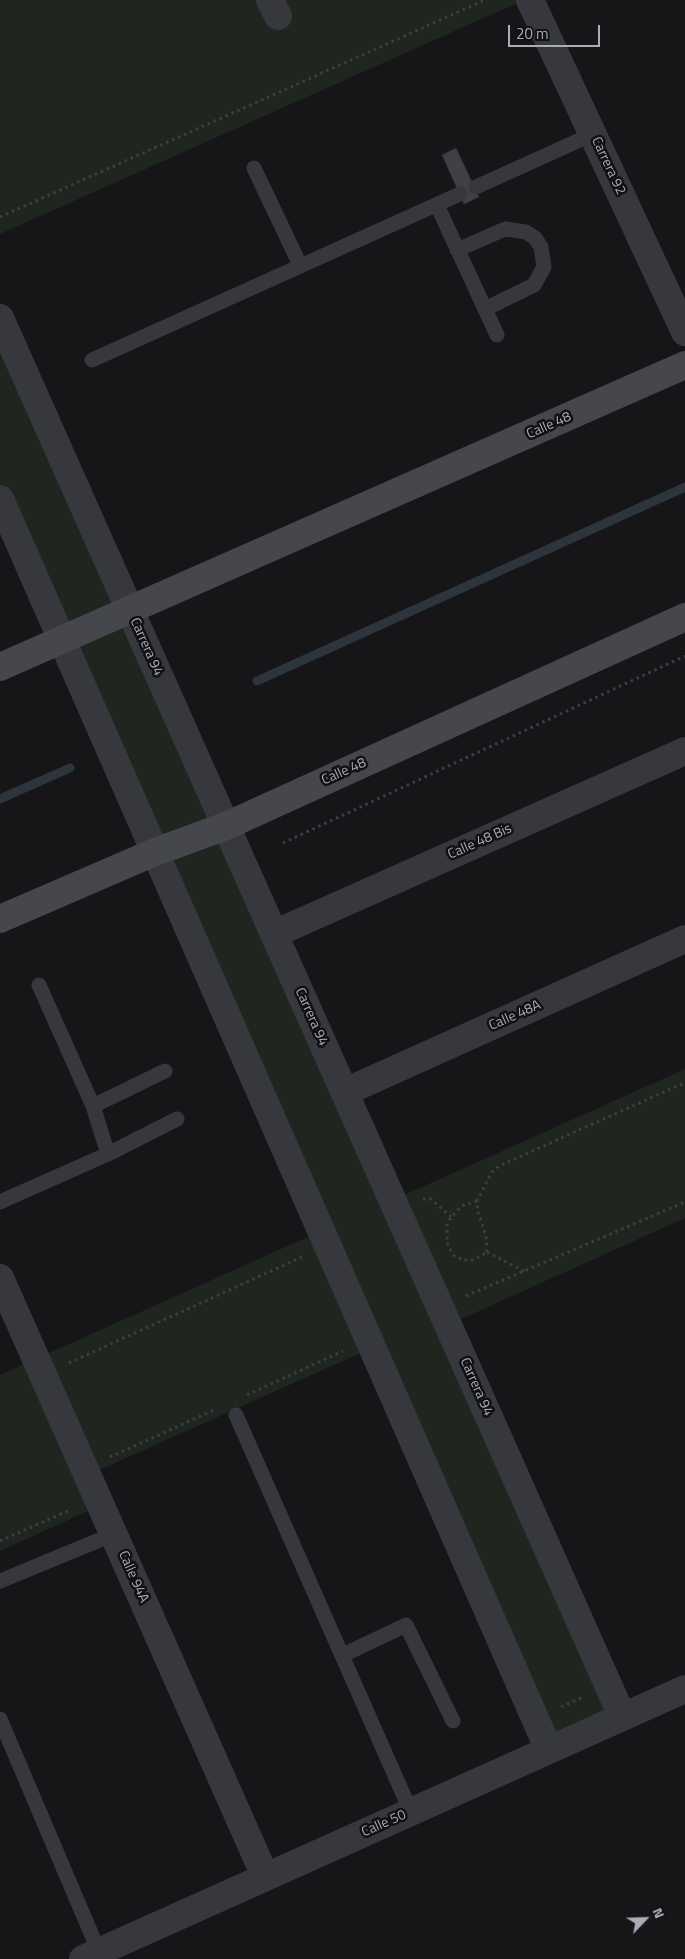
<!DOCTYPE html>
<html>
<head>
<meta charset="utf-8">
<style>
  body { margin:0 }
  #map { position:relative; width:685px; height:1959px; overflow:hidden; background:#161618; font-family:"Titillium Web",sans-serif }
  canvas { display:block }
  .north { position:absolute; left:620px; top:1894px; width:50px; height:50px; -webkit-text-stroke:4px #111113; paint-order:stroke; rotate:66deg; font-size:14px; font-weight:700; line-height:20px; text-align:center; color:#a8adb8 }
  .north::after { content:''; display:block; margin:auto; width:18px; height:22px; background:#a8adb8; clip-path:polygon(50% 0,100% 100%,50% 72%,0 100%) }
  .scale { position:absolute; left:508px; top:25px; width:92px; height:22px; box-sizing:border-box; border:2px solid #a8adb8; border-top:0; padding-left:6px; font-size:15px; line-height:18px; white-space:nowrap; color:#a8adb8; -webkit-text-stroke:4px #111113; paint-order:stroke }
</style>
</head>
<body>
<div id="map">
<canvas width="685" height="1959"></canvas>
<div class="north">N</div>
<div class="scale">20 m</div>
</div>
<script>
const g = document.querySelector('canvas').getContext('2d');
g.lineJoin = 'round';
function paint(path, color) { g.fillStyle = color; g.fill(path, 'evenodd'); }
const poly = rows => new Path2D(rows.map(r => 'M' + r).join(''));
function stroke(path, color, width, dash) { g.strokeStyle = color; g.lineWidth = width; g.lineCap = dash ? 'butt' : 'round'; g.setLineDash(dash || []); g.stroke(path); }
function write(font, color, halo, rows, align = 'center') {
  g.font = font + ' "Titillium Web",sans-serif'; g.lineWidth = 5; g.setLineDash([]); g.textBaseline = 'middle'; g.strokeStyle = halo; g.fillStyle = color; for (const [text, x, y, turn = 0] of rows) {
    g.save(); g.translate(x, y); g.rotate((+turn || 0) * Math.PI / 180); g.textAlign = isNaN(turn) ? turn : align; if (halo) g.strokeText(text, 0, 0); g.fillText(text, 0, 0); g.restore();
  }
}
paint(poly([
  [0,0,524,0,0,234],
  [0,318,393,1200,685,1069,685,1218,448,1325,622,1716,548,1748,372,1348,88,1475,101,1505,0,1551,0,1375,321,1231,0,499]
]), '#1e261f');
stroke(poly([
  [257,681,685,487],
  [0,799,70,768]
]), '#2c353c', 9);
const building = poly([
  [456,148,479,197,464,204,442,155,456,148]
]);
paint(building, '#404145');
stroke(building, '#303034', 1);
stroke(poly([
  [0,217,485,0],
  [283,843,685,656],
  [423,1199,431,1199,451,1217],
  [477,1201,462,1206,451,1217,447,1225,447,1243,453,1255,463,1260,474,1260,487,1252],
  [487,1252,486,1236,478,1212,477,1201,492,1172,499,1166,684,1083],
  [487,1252,524,1271],
  [466,1296,685,1202],
  [69,1363,302,1257],
  [247,1395,343,1351],
  [110,1457,214,1410],
  [0,1541,70,1510],
  [561,1707,583,1697]
]), '#3d3f44', 3, [2.5, 4]);
stroke(poly([
  [254,168,300,265],
  [476,187,593,134],
  [437,205,497,335],
  [457,250,505,229,526,232,535,238,541,247,544,267,534,285,485,309],
  [92,360,460,194],
  [39,985,93,1106,108,1154],
  [93,1106,165,1071],
  [0,1202,108,1154,177,1119],
  [236,1415,411,1812],
  [0,1581,114,1534],
  [343,1655,406,1625,453,1721],
  [0,1719,99,1952]
]), '#37383d', 15);
stroke(poly([
  [270,0,278,16],
  [530,0,685,332],
  [226,826,622,1716],
  [155,852,548,1748],
  [274,934,685,751],
  [345,1092,685,939],
  [0,1278,265,1876],
  [83,1959,685,1689]
]), '#37383d', 28);
stroke(poly([
  [0,318,226,826],
  [0,499,155,852]
]), '#37383d', 28);
stroke(poly([
  [0,667,685,365],
  [0,919,155,852,226,826,685,617]
]), '#45474d', 28);
write('14px', '#a8adb8', '#111113', [
  ["Carrera 92",608,166,65],
  ["Calle 48",549,426,-24],
  ["Carrera 94",146,647,66],
  ["Calle 48",344,772,-24],
  ["Calle 48 Bis",480,842,-24],
  ["Calle 48A",515,1016,-24],
  ["Carrera 94",311,1017,66],
  ["Carrera 94",476,1387,66],
  ["Calle 94A",133,1577,66],
  ["Calle 50",384,1824,-24]
]);
</script>
</body>
</html>
